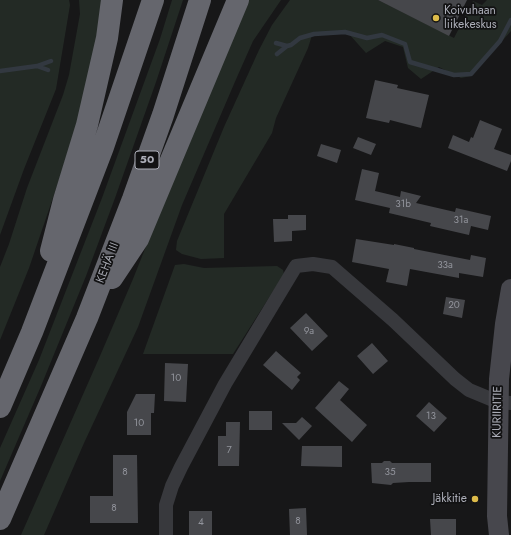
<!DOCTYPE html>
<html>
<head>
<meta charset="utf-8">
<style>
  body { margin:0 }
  canvas { display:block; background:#171718 }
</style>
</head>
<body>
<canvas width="511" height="535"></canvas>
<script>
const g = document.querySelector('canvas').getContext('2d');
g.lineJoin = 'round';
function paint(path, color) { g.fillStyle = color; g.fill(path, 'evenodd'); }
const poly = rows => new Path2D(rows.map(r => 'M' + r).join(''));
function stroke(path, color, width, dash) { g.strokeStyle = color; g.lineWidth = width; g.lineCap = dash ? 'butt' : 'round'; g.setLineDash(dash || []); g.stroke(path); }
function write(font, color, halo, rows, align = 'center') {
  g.font = font + ' Jost,sans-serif'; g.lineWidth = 3.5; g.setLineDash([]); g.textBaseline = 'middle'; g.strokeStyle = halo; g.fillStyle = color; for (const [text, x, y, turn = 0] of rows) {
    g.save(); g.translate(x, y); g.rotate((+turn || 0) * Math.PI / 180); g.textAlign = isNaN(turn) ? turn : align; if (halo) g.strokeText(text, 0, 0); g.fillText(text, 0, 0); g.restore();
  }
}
paint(poly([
  [0,0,69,0,70,5,56,89,24,169,0,235],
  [79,0,105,0,92,75,59,180,29,268,0,340,0,267,9,244,27,188,63,95,69,75,80,14],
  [172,0,183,0,156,82,115,198,86,276,41,386,0,481,0,448,39,360,102,198,160,39],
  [248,0,281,0,253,41,237,77,182,205,138,327,84,443,44,535,21,535,100,356,133,279,216,71],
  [290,0,378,0,454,38,473,1,482,5,487,0,511,0,511,31,471,76,461,78,439,67,421,79,408,68,403,47,385,41,366,53,349,34,313,32,308,48,276,118,272,133,224,214,224,258,201,259,182,254,176,250,177,241,224,127,259,50,272,25],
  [184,264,204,268,277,266,283,270,284,274,233,354,143,354,175,265]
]), '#232a25');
stroke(poly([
  [276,43,287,46],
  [277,54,287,46,291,45,300,38,314,34,345,32,367,38,382,35,405,44,410,62,454,75,471,74,500,41,511,20],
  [37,66,51,61],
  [0,71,37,66,48,70]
]), '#323840', 4.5);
paint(poly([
  [378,0,467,0,449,36],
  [375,80,398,85,397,88,429,95,421,128,390,120,389,123,366,118],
  [480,120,502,129,494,149,511,155,511,161,507,171,448,148,453,135,469,142,471,137,473,138],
  [358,137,376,144,371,155,353,148],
  [321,144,341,150,337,163,317,156],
  [362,169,379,173,375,191,400,197,401,191,421,196,416,203,455,212,456,208,491,216,488,230,471,226,469,235,430,226,431,223,389,213,390,208,355,200],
  [288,215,306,215,306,230,292,231,292,241,274,242,273,219,288,219],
  [356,239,394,245,394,244,414,248,414,249,470,260,471,255,486,258,483,277,459,273,459,278,410,269,407,286,386,282,389,269,352,262],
  [446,297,465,300,462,318,443,314],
  [306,313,328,336,312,351,290,328],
  [372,343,388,361,373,374,357,356],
  [276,351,301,373,297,377,300,380,292,390,263,365],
  [165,363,188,364,186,402,164,401],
  [339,381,349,389,340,400,367,425,352,442,315,408],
  [136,394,155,394,154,413,151,413,151,435,127,435,127,412],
  [429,402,447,418,434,432,416,416],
  [249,411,272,411,272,430,249,430],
  [302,417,312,426,299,440,282,423,296,423],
  [226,422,240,422,239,466,218,466,218,436,226,436],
  [302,446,342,446,342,467,301,466],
  [113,455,137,455,138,523,90,523,90,496,113,496],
  [384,461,390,461,392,463,431,463,431,482,409,482,393,483,391,485,372,483,371,463,382,463],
  [306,508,307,535,290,535,289,509],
  [189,511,212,511,212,535,189,535],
  [430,519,456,519,456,535,431,535]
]), '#46474b');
stroke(poly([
  [166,535,166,505,172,486,181,467,225,384,296,266,313,264,332,267,393,320,455,379,469,390,498,402,511,403]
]), '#38393d', 14);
stroke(poly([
  [499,535,497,516,499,379,505,324,511,289]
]), '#47474d', 20);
stroke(poly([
  [51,251,64,200,87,125,107,38,112,0],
  [112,278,138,239,238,0],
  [0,407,32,332,103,147,153,0],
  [0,519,87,318,133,199,163,115,200,0]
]), '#65666d', 22);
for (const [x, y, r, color] of [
  [436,18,4,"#ddbb4a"],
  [475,499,4,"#ddbb4a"]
]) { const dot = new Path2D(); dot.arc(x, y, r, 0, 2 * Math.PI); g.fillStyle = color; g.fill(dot); stroke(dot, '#121213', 1.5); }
write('10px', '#92949c', null, [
  ["31b",403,205],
  ["31a",461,221],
  ["33a",445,266],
  ["20",454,306],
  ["9a",309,332],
  ["10",176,379],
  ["13",431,417],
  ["10",139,424],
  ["7",229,451],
  ["8",125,473],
  ["35",390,473],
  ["8",114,509],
  ["8",298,522],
  ["4",201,523]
]);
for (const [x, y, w] of [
  [147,160,24]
]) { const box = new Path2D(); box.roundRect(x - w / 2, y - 9, w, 18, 3); g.fillStyle = '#121213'; g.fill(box); stroke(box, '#abadb7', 1); }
write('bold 11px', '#abadb7', null, [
  ["50",147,160]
]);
write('12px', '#abadb7', '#121213', [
  ["Koivuhaan",444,11],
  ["liikekeskus",444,25],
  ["Jäkkitie",467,499,"right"]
], 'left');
write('12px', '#abadb7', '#121213', [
  ["KEHÄ III",108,263,-69],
  ["KURIIRITIE",498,412,-89]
]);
</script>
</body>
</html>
